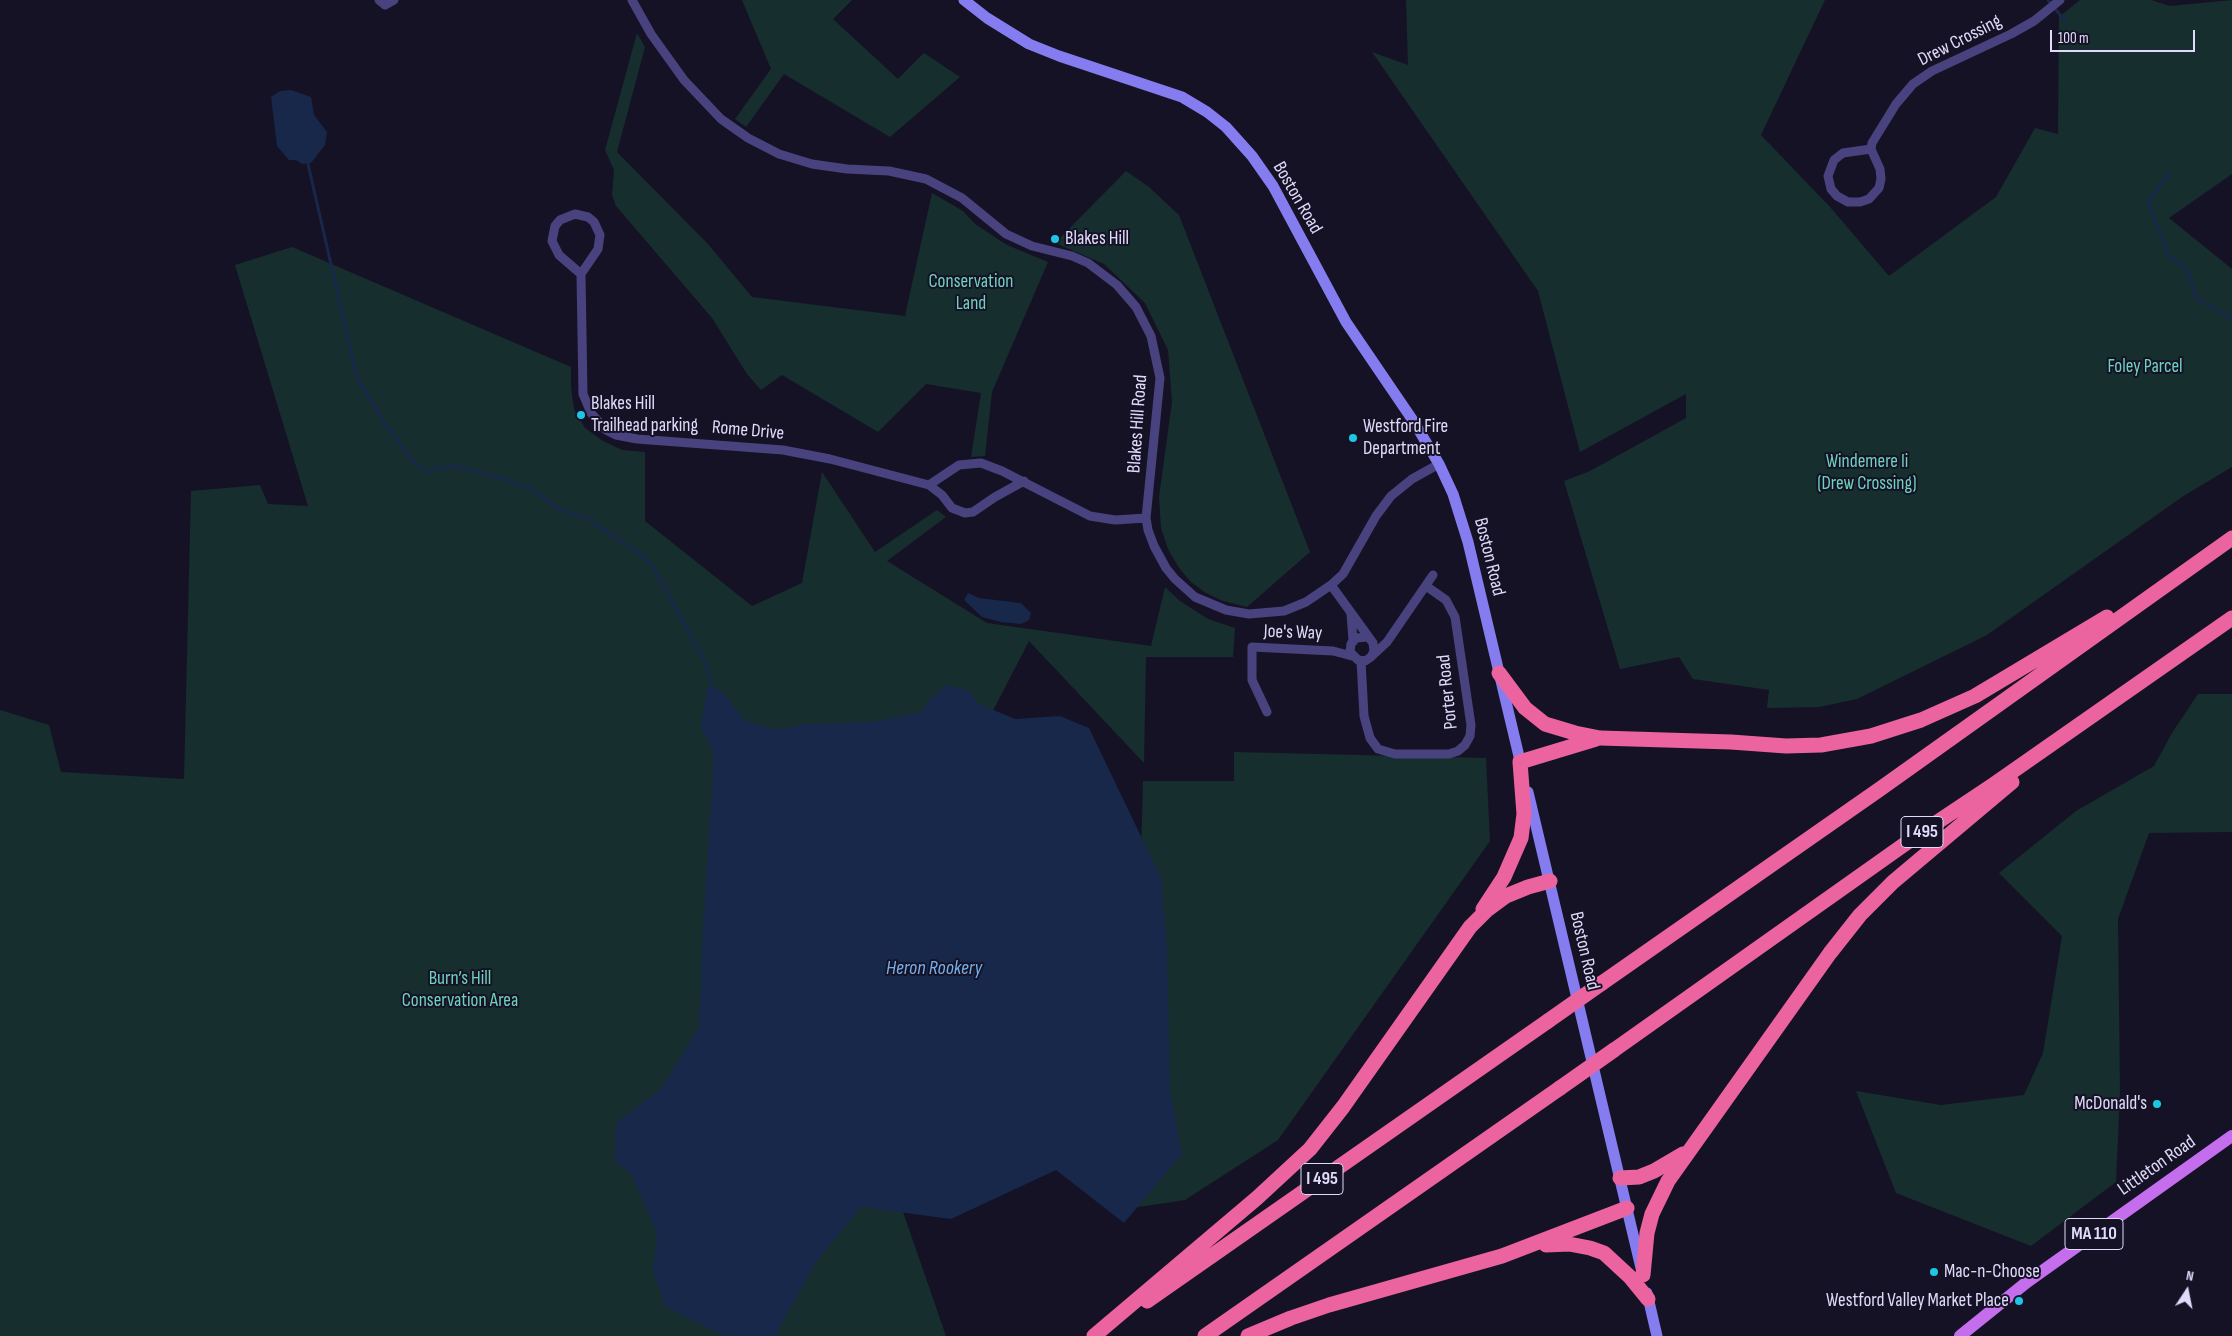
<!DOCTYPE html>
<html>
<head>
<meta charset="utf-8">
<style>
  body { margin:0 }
  #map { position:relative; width:2232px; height:1336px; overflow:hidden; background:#161225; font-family:"Sofia Sans Condensed",sans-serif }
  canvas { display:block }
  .north { position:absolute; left:2162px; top:1266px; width:50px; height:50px; -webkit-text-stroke:4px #161225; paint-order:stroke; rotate:11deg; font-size:14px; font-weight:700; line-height:20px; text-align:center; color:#e0dafb }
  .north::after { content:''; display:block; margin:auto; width:18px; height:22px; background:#e0dafb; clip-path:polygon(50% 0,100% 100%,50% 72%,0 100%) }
  .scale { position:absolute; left:2050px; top:30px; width:145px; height:22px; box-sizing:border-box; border:2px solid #e0dafb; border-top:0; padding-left:6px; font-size:15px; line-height:18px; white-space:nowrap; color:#e0dafb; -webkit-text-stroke:4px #161225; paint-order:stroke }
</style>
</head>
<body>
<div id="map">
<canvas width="2232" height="1336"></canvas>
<div class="north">N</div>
<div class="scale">100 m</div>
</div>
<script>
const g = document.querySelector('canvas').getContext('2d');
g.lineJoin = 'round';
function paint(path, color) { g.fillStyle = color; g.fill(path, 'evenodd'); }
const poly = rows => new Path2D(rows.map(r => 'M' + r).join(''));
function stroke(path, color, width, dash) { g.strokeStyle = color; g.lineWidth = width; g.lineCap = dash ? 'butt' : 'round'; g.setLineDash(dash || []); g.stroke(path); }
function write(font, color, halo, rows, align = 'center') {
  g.font = font + ' "Sofia Sans Condensed",sans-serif'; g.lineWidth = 4; g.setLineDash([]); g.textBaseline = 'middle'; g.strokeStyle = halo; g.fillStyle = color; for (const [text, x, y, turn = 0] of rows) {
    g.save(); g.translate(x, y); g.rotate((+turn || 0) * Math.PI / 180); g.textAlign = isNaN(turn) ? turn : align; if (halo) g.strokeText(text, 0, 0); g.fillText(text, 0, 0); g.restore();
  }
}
paint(poly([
  [742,0,852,0,833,19,898,79,924,53,960,77,890,137,784,74,746,127,735,119,771,69],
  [1406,0,1825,0,1761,135,1830,207,1889,276,1996,197,2035,128,2058,134,2059,17,2080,0,2151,0,2170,6,2232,0,2232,174,2169,218,2232,269,2232,467,2182,497,1987,635,1857,699,1819,707,1767,708,1769,690,1693,679,1679,657,1620,669,1564,481,1590,471,1686,418,1686,394,1580,452,1538,291,1372,52,1408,65],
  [637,33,645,47,617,152,708,244,752,297,905,316,932,193,963,211,975,224,1007,245,1048,262,992,392,985,456,971,457,981,393,926,384,878,432,782,375,761,390,747,374,712,318,616,206,612,195,614,170,605,150],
  [1126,171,1149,187,1179,215,1310,552,1247,607,1223,601,1206,593,1191,582,1179,568,1168,549,1161,528,1159,497,1172,402,1168,350,1145,303,1104,264,1055,243],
  [292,247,571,367,571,387,574,409,585,428,603,441,622,450,645,452,645,521,752,606,802,583,822,472,875,552,937,510,946,517,887,561,987,623,1151,646,1165,587,1180,601,1208,619,1235,628,1233,657,1146,657,1144,763,1029,641,900,891,785,871,946,1336,0,1336,0,710,49,725,61,772,184,779,191,491,260,485,268,504,308,506,235,265],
  [2198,694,2232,694,2232,832,2149,833,2118,919,2120,1091,2116,1182,2031,1246,1896,1193,1856,1091,1941,1105,2024,1095,2043,1053,2062,936,1999,873,2076,811,2154,766,2172,733],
  [1234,752,1486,758,1490,841,1278,1140,1185,1200,1132,1208,1143,781,1234,781]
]), '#162e2e');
paint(poly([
  [291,90,311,97,314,115,327,132,325,145,311,163,302,164,296,160,289,160,277,146,271,97,280,91],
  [968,593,979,598,1021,603,1031,613,1029,620,1021,624,1001,622,982,617,964,600],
  [947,685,970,691,977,703,1015,719,1060,716,1089,728,1161,878,1167,947,1170,1089,1182,1154,1124,1223,1056,1170,951,1219,861,1207,816,1262,775,1336,723,1336,665,1306,653,1270,657,1233,631,1174,615,1161,616,1123,661,1089,699,1027,703,928,714,753,701,728,707,688,712,686,723,693,745,721,776,730,807,724,873,722,921,712,932,697]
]), '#17284a');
stroke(poly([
  [2048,0,2066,22],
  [308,164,357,378,384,422,414,462,428,472,439,467,446,469,451,465,508,480,518,486,527,486,561,510,586,518,639,553,653,567,707,665,712,686],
  [2169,173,2148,202,2169,256,2187,269,2196,298,2232,318]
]), '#17284a', 3);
stroke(poly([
  [379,0,385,5,394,0],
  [632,0,651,34,684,80,721,119,748,138,779,154,812,164,847,169,889,171,926,179,962,198,1006,234,1032,246,1072,256,1088,263,1117,285,1136,307,1151,336,1160,378,1146,518,1148,530,1154,546,1166,568,1175,579,1195,597,1226,610,1249,614,1284,611,1306,602,1331,585,1343,574,1376,516,1391,496,1412,479,1439,464],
  [1871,149,1843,153,1834,160,1828,176,1831,189,1837,196,1848,202,1860,202,1869,199,1879,188,1881,179,1880,169,1871,149,1872,143,1896,104,1913,84,1932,71,2011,34,2034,21,2060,0],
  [581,274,559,255,552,241,555,226,560,220,575,214,588,217,594,222,600,235,598,249,581,274,583,394,591,413,606,430,616,435,637,439,783,450,830,459,929,485,942,495,952,508,965,513,973,512,995,497,1024,481],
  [929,485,959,465,981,463,1002,471,1090,516,1115,520,1146,518],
  [1331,585,1373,643,1374,651,1371,657,1365,661,1358,660,1350,652,1351,644,1356,638,1368,637],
  [1351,614,1353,640],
  [1373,655,1387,642,1433,575],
  [1361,661,1364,716,1370,738,1378,749,1395,754,1449,754,1458,751,1465,745,1470,736,1471,725,1455,617,1446,600,1426,586],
  [1267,712,1252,680,1252,647,1333,651,1352,656]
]), '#48437e', 9);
stroke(poly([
  [964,0,987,18,1029,44,1059,56,1182,97,1207,112,1226,127,1252,156,1273,186,1346,322,1414,422,1439,464,1453,494,1468,542,1522,769],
  [1528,792,1641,1268],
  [1647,1293,1657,1336]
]), '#857def', 11);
stroke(poly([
  [1960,1336,2027,1282,2232,1136]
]), '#c46eee', 12);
stroke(poly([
  [1499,673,1525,708,1545,724,1575,733,1600,738,1731,742,1786,746,1821,745,1871,736,1921,720,1975,696,2107,617],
  [1483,909,1504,877,1521,838,1524,814,1520,762,1596,739],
  [1602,983,1880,789,2232,538],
  [1614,1050,1912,839,1993,785,2232,618],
  [1620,1178,1639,1177,1654,1171,1683,1154],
  [1546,1245,1569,1244,1590,1248,1604,1253,1630,1277,1648,1299],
  [1643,1275,1647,1233,1652,1214,1668,1181,1830,953,1860,915,1893,882,2012,782],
  [1147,1301,1548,1021],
  [1094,1336,1257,1198,1310,1149,1343,1107,1470,927,1487,910,1506,896,1528,887,1550,881],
  [1205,1336,1560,1088],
  [1248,1336,1291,1318,1329,1305,1502,1256,1627,1208]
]), '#ec649f', 15);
stroke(poly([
  [1548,1021,1602,983],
  [1560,1088,1614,1050]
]), '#ec649f', 15);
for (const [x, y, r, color] of [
  [1055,239,5,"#1dc7e4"],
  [581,415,5,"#1dc7e4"],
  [1353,438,5,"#1dc7e4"],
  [2157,1104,5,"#1dc7e4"],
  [1934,1272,5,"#1dc7e4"],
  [2019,1301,5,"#1dc7e4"]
]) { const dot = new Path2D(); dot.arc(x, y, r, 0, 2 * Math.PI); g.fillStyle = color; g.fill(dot); stroke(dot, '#161225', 2); }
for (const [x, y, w] of [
  [1922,832,42],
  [1322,1179,42],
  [2094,1234,58]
]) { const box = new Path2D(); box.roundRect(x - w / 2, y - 15.5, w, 31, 4); g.fillStyle = '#161225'; g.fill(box); stroke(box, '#e0dafb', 1); }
write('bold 18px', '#e0dafb', null, [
  ["I 495",1922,832],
  ["I 495",1322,1179],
  ["MA 110",2094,1234]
]);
write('19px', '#e0dafb', '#161225', [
  ["Drew Crossing",1960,41,-27],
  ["Boston Road",1297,198,60],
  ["Blakes Hill Road",1138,424,-86],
  ["Rome Drive",748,431,5],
  ["Boston Road",1489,557,76],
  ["Joe's Way",1293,633,2],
  ["Porter Road",1448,692,-96],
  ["Boston Road",1584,951,77],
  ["Littleton Road",2157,1166,-35]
]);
write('19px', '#e0dafb', '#161225', [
  ["Blakes Hill",1065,239],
  ["Blakes Hill",591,404],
  ["Trailhead parking",591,426],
  ["Westford Fire",1363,427],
  ["Department",1363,449],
  ["McDonald's",2147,1104,"right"],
  ["Mac-n-Choose",1944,1272],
  ["Westford Valley Market Place",2009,1301,"right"]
], 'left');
write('19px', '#6ed3be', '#161225', [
  ["Conservation",971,282],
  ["Land",971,304],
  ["Foley Parcel",2145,367],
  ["Windemere Ii",1867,462],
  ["(Drew Crossing)",1867,484],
  ["Burn’s Hill",460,979],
  ["Conservation Area",460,1001]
]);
write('italic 20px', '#75b0ee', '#161225', [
  ["Heron Rookery",934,969]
]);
</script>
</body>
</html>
